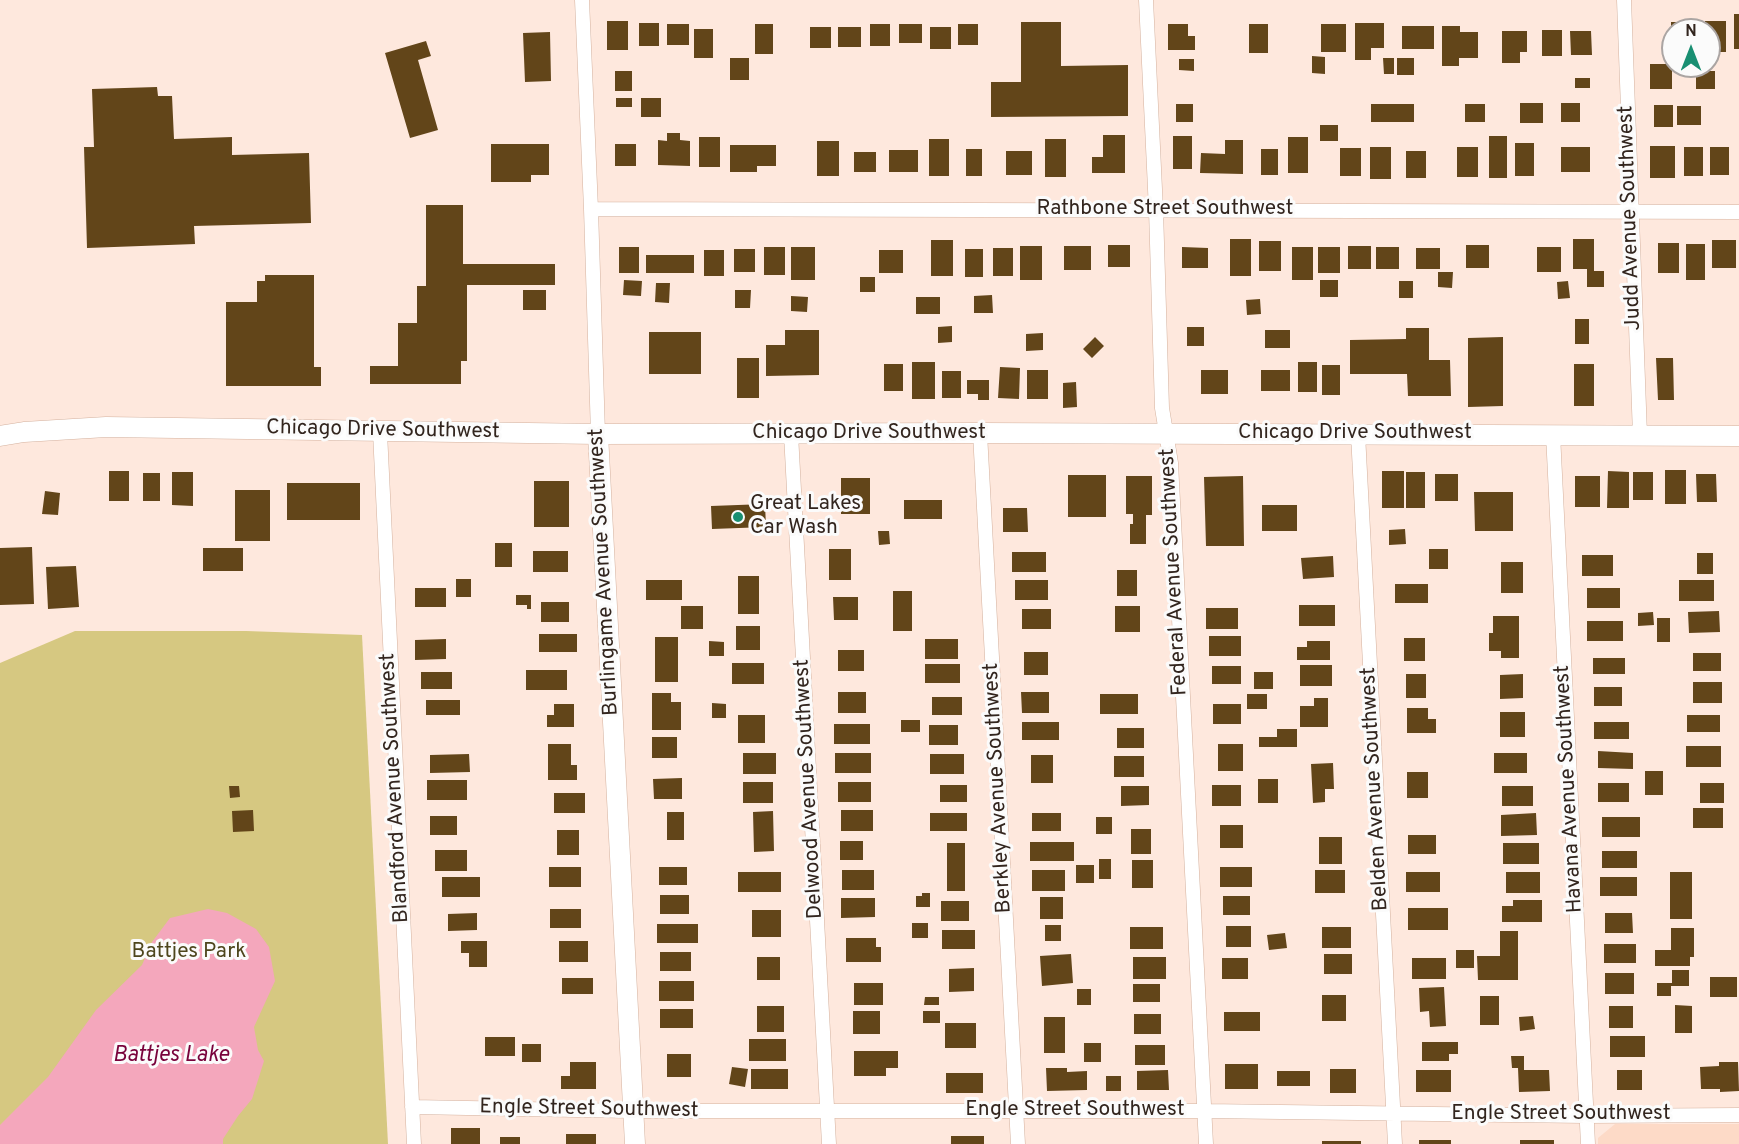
<!DOCTYPE html>
<html>
<head>
<meta charset="utf-8">
<style>
  body { margin:0 }
  #map { position:relative; width:1739px; height:1144px; overflow:hidden; background:#fee8dd; font-family:Overpass,sans-serif }
  canvas { display:block }
  .north { position:absolute; left:1661px; top:18px; width:60px; height:60px; box-sizing:border-box; background:#fbfbfb; border:2px solid #aba5a3; border-radius:50%; rotate:0deg; font-size:16px; font-weight:700; line-height:24px; text-align:center; color:#32251e }
  .north::after { content:''; display:block; margin:auto; width:21px; height:27px; background:#198f72; clip-path:polygon(50% 0,100% 100%,50% 72%,0 100%) }
</style>
</head>
<body>
<div id="map">
<canvas width="1739" height="1144"></canvas>
<div class="north">N</div>
</div>
<script>
const g = document.querySelector('canvas').getContext('2d');
g.lineJoin = 'round';
function paint(path, color) { g.fillStyle = color; g.fill(path, 'evenodd'); }
const poly = rows => new Path2D(rows.map(r => 'M' + r).join(''));
function stroke(path, color, width, dash) { g.strokeStyle = color; g.lineWidth = width; g.lineCap = dash ? 'butt' : 'round'; g.setLineDash(dash || []); g.stroke(path); }
function write(font, color, halo, rows, align = 'center') {
  g.font = font + ' Overpass,sans-serif'; g.lineWidth = 6; g.setLineDash([]); g.textBaseline = 'middle'; g.strokeStyle = halo; g.fillStyle = color; for (const [text, x, y, turn = 0] of rows) {
    g.save(); g.translate(x, y); g.rotate((+turn || 0) * Math.PI / 180); g.textAlign = isNaN(turn) ? turn : align; if (halo) g.strokeText(text, 0, 0); g.fillText(text, 0, 0); g.restore();
  }
}
paint(poly([
  [1615,1124,1739,1124,1739,1144,1598,1144,1598,1138]
]), '#fddac7');
paint(poly([
  [75,631,246,631,362,635,388,1144,0,1144,0,663]
]), '#d6c881');
paint(poly([
  [208,909,227,913,256,929,269,947,275,981,254,1027,258,1050,264,1061,252,1099,238,1116,223,1139,223,1144,0,1144,0,1125,48,1077,96,1010,142,965,152,942,170,918]
]), '#f4a7bc');
paint(poly([
  [1734,14,1739,14,1739,49,1734,49],
  [607,21,628,21,628,50,607,50],
  [1705,21,1726,21,1726,52,1709,52,1709,30,1705,30],
  [1021,22,1061,22,1061,66,1128,65,1128,116,991,117,991,82,1021,82],
  [1671,22,1689,22,1689,30,1671,30],
  [639,23,659,23,659,46,639,46],
  [1355,23,1384,23,1384,48,1371,48,1371,60,1355,60],
  [667,24,689,24,689,45,667,45],
  [755,24,773,24,773,54,755,54],
  [870,24,890,24,890,46,870,46],
  [899,24,922,24,922,43,899,43],
  [958,24,978,24,978,45,958,45],
  [1168,24,1188,24,1188,36,1195,36,1195,50,1168,50],
  [1249,24,1268,24,1268,53,1249,53],
  [1321,24,1346,24,1346,52,1321,52],
  [1402,26,1434,26,1434,49,1402,49],
  [1442,26,1460,26,1460,32,1478,32,1478,58,1459,58,1459,66,1442,66],
  [810,27,831,27,831,48,810,48],
  [838,27,861,27,861,47,838,47],
  [930,27,951,27,951,49,930,49],
  [694,29,713,29,713,58,694,58],
  [1542,30,1562,30,1562,56,1542,56],
  [1502,31,1527,31,1527,52,1520,52,1520,63,1502,63],
  [1570,31,1591,31,1592,55,1571,55],
  [550,32,551,81,525,82,523,33],
  [426,41,431,56,418,60,438,130,410,138,385,53],
  [1312,56,1325,57,1325,74,1312,73],
  [730,58,749,58,749,80,730,80],
  [1383,58,1394,58,1394,74,1384,74],
  [1397,58,1414,58,1414,75,1397,75],
  [1179,59,1194,59,1194,71,1179,70],
  [1650,64,1672,64,1672,89,1650,89],
  [615,71,632,71,632,91,615,91],
  [1696,71,1715,71,1715,89,1696,89],
  [1575,78,1590,78,1590,88,1575,88],
  [157,87,158,96,172,96,174,139,232,137,232,155,309,153,311,223,194,226,195,244,87,248,84,147,94,147,92,89],
  [616,98,632,98,632,107,616,107],
  [641,98,661,98,661,117,641,117],
  [1520,103,1543,103,1543,123,1520,123],
  [1561,103,1580,103,1580,122,1561,122],
  [1176,104,1193,104,1193,122,1176,122],
  [1371,104,1414,104,1414,122,1371,122],
  [1465,104,1485,104,1485,122,1465,122],
  [1654,105,1673,105,1673,127,1654,127],
  [1677,106,1701,106,1701,125,1677,125],
  [1320,125,1338,125,1338,141,1320,141],
  [667,133,680,133,680,140,690,141,690,166,658,165,658,140,667,141],
  [1103,135,1125,135,1125,173,1092,173,1092,157,1103,157],
  [1173,136,1192,136,1192,169,1173,169],
  [1489,136,1507,136,1507,178,1489,178],
  [699,137,720,137,720,167,699,167],
  [1288,137,1308,137,1308,173,1288,173],
  [929,139,949,139,949,176,929,176],
  [1045,139,1066,139,1066,177,1045,177],
  [1225,140,1243,140,1243,174,1200,173,1201,153,1225,154],
  [817,141,839,141,839,176,817,176],
  [1515,143,1534,143,1534,176,1515,176],
  [491,144,549,144,549,175,531,175,531,182,491,182],
  [615,144,636,144,636,166,615,166],
  [730,145,776,145,776,166,757,166,757,172,730,172],
  [1650,146,1675,146,1675,178,1650,178],
  [1370,147,1391,147,1391,179,1370,179],
  [1457,147,1478,147,1478,177,1457,177],
  [1561,147,1590,147,1590,172,1561,172],
  [1684,147,1703,147,1703,176,1684,176],
  [1710,147,1729,147,1729,175,1710,175],
  [1340,148,1361,148,1361,176,1340,176],
  [966,149,982,149,982,176,966,176],
  [1261,149,1278,149,1278,175,1261,175],
  [889,150,918,150,918,172,889,172],
  [1006,151,1032,151,1032,175,1006,175],
  [1406,151,1426,151,1426,178,1406,178],
  [854,152,876,152,876,172,854,172],
  [426,205,463,205,463,264,555,264,555,285,467,285,467,361,461,361,461,384,370,384,370,366,398,366,398,323,417,323,417,286,426,286],
  [1230,239,1251,239,1251,276,1230,276],
  [1573,239,1594,239,1594,271,1604,271,1604,287,1587,287,1587,269,1573,269],
  [931,240,953,240,953,276,931,276],
  [1712,240,1736,240,1736,268,1712,268],
  [1259,241,1281,241,1281,271,1259,271],
  [1658,243,1679,243,1679,273,1658,273],
  [1686,244,1705,244,1705,280,1686,280],
  [1108,245,1130,245,1130,267,1108,267],
  [1466,245,1489,245,1489,268,1466,268],
  [1020,246,1042,246,1042,280,1020,280],
  [1064,246,1091,246,1091,270,1064,270],
  [1348,246,1371,246,1371,269,1348,269],
  [619,247,639,247,639,273,619,273],
  [764,247,785,247,785,275,764,275],
  [791,247,815,247,815,280,791,280],
  [1182,247,1208,248,1208,268,1182,268],
  [1292,247,1313,247,1313,280,1292,280],
  [1318,247,1340,247,1340,273,1318,273],
  [1376,247,1399,247,1399,269,1376,269],
  [1537,247,1561,247,1561,272,1537,272],
  [993,248,1013,248,1013,276,993,276],
  [1416,248,1440,248,1440,269,1416,269],
  [734,249,755,249,755,272,734,272],
  [965,249,983,249,983,277,965,277],
  [704,250,724,250,724,276,704,276],
  [879,250,903,250,903,273,879,273],
  [646,255,694,255,694,273,646,273],
  [1438,272,1453,272,1452,288,1438,287],
  [265,275,314,275,314,367,321,367,321,386,226,386,226,302,257,302,257,281,265,281],
  [860,277,875,277,875,292,860,292],
  [624,280,642,281,641,296,623,295],
  [1320,280,1338,280,1338,297,1320,297],
  [1399,281,1413,281,1413,298,1399,298],
  [1568,281,1570,298,1558,299,1557,282],
  [656,283,670,283,669,303,655,302],
  [523,290,546,290,546,310,523,310],
  [735,290,751,290,750,308,735,308],
  [992,295,993,313,974,313,974,296],
  [791,296,808,297,807,312,791,311],
  [916,297,940,297,940,314,916,314],
  [1260,299,1261,314,1247,315,1246,300],
  [1575,319,1589,319,1589,344,1575,344],
  [952,326,952,342,938,343,938,327],
  [1187,327,1204,327,1204,346,1187,346],
  [1406,328,1429,328,1429,360,1450,360,1451,396,1408,396,1407,374,1350,374,1350,340,1406,339],
  [785,330,819,330,819,375,766,376,766,345,785,345],
  [1265,330,1290,330,1290,348,1265,348],
  [649,332,701,332,701,374,649,374],
  [1043,333,1043,350,1026,351,1026,334],
  [1095,337,1104,346,1092,358,1083,349],
  [1503,337,1503,406,1468,407,1468,338],
  [737,358,759,358,759,398,737,398],
  [1656,358,1673,358,1674,400,1658,400],
  [912,362,935,362,935,399,912,399],
  [1298,362,1317,362,1317,392,1298,392],
  [884,364,903,364,903,391,884,391],
  [1574,364,1594,364,1594,406,1574,406],
  [1322,365,1340,365,1340,395,1322,395],
  [1000,367,1020,368,1019,399,998,398],
  [1027,370,1048,370,1048,399,1027,399],
  [1201,370,1228,370,1228,394,1201,394],
  [1261,370,1290,370,1290,391,1261,391],
  [942,371,961,371,961,398,942,398],
  [967,380,989,380,989,400,978,400,978,394,967,394],
  [1076,382,1077,407,1063,408,1063,383],
  [1665,470,1686,470,1686,504,1665,504],
  [109,471,129,471,129,501,109,501],
  [1382,471,1404,471,1404,508,1382,508],
  [1608,471,1629,472,1629,508,1607,508],
  [172,472,193,472,193,506,172,505],
  [1406,472,1425,472,1425,508,1406,508],
  [1633,472,1653,472,1653,500,1633,500],
  [143,473,160,473,160,501,143,501],
  [1435,474,1458,474,1458,501,1435,501],
  [1696,474,1716,474,1717,502,1697,502],
  [1068,475,1106,475,1106,517,1068,517],
  [1126,476,1152,476,1152,515,1146,515,1146,544,1130,544,1130,524,1133,524,1133,514,1126,514],
  [1243,476,1244,546,1206,546,1204,477],
  [1575,476,1600,476,1600,507,1575,507],
  [841,478,870,478,870,514,841,514],
  [534,481,569,481,569,527,534,527],
  [287,483,360,483,360,520,287,520],
  [235,490,270,490,270,541,235,541],
  [45,491,60,493,58,515,42,514],
  [1474,492,1513,492,1513,531,1475,531],
  [904,500,942,500,942,519,904,519],
  [765,504,766,527,712,529,711,506],
  [1262,505,1297,505,1297,531,1262,531],
  [1003,508,1027,508,1028,532,1003,532],
  [1405,529,1406,544,1389,545,1389,530],
  [878,531,889,531,890,544,879,545],
  [495,543,512,543,512,567,495,567],
  [32,547,34,604,0,605,0,548],
  [203,548,243,548,243,571,203,571],
  [829,549,851,549,851,580,829,580],
  [1429,549,1448,549,1448,569,1429,569],
  [533,551,568,551,568,572,533,572],
  [1012,552,1046,552,1046,572,1012,572],
  [1697,553,1713,553,1713,574,1697,574],
  [1582,555,1613,555,1613,576,1582,576],
  [1333,556,1334,577,1303,579,1301,558],
  [1501,562,1523,562,1523,593,1501,593],
  [76,566,79,607,48,609,46,567],
  [1117,570,1137,570,1137,596,1117,596],
  [738,576,759,576,759,614,738,614],
  [456,579,471,579,471,597,456,597],
  [646,580,682,580,682,600,646,600],
  [1015,580,1048,580,1048,600,1015,600],
  [1679,580,1714,580,1714,601,1679,601],
  [1395,584,1428,584,1428,603,1395,603],
  [415,588,446,588,446,607,415,607],
  [1587,588,1620,588,1620,608,1587,608],
  [893,591,912,591,912,631,893,631],
  [516,595,531,595,531,609,527,609,527,605,516,605],
  [833,597,858,597,858,620,834,620],
  [541,602,569,602,569,622,541,622],
  [1299,605,1335,605,1335,626,1299,626],
  [681,606,703,606,703,629,681,629],
  [1115,606,1140,606,1140,632,1115,632],
  [1206,608,1238,608,1238,629,1206,629],
  [1022,609,1051,609,1051,629,1022,629],
  [1719,611,1720,632,1689,633,1688,612],
  [1653,612,1654,625,1638,626,1638,613],
  [1493,616,1519,616,1519,658,1501,658,1501,651,1489,651,1489,633,1493,633],
  [1657,618,1670,618,1670,642,1657,642],
  [1587,621,1623,621,1623,641,1587,641],
  [736,626,760,626,760,650,736,650],
  [539,634,577,634,577,652,539,652],
  [1209,636,1241,636,1241,656,1209,656],
  [655,637,678,637,678,682,655,682],
  [1404,638,1425,638,1425,661,1404,661],
  [446,639,446,659,415,660,415,640],
  [925,639,958,639,958,659,925,659],
  [709,641,724,642,724,656,709,656],
  [1307,641,1330,641,1330,660,1297,660,1297,647,1307,647],
  [838,650,864,650,864,671,838,671],
  [1024,652,1048,652,1048,675,1024,675],
  [1693,653,1721,653,1721,671,1693,671],
  [1593,658,1625,658,1625,674,1593,674],
  [732,663,764,663,764,684,732,684],
  [925,664,960,664,960,683,925,683],
  [1300,665,1332,665,1332,686,1300,686],
  [1212,666,1241,666,1241,684,1212,684],
  [526,670,567,670,567,690,526,690],
  [421,672,452,672,452,689,421,689],
  [1254,672,1273,672,1273,689,1254,689],
  [1406,674,1426,674,1426,698,1406,698],
  [1523,674,1523,698,1500,699,1500,675],
  [1693,682,1722,682,1722,703,1693,703],
  [1594,687,1622,687,1622,706,1594,706],
  [838,692,866,692,866,713,838,713],
  [1021,692,1049,692,1049,713,1022,713],
  [652,693,671,693,671,702,681,702,681,730,652,730],
  [1100,694,1138,694,1138,714,1100,714],
  [1247,694,1267,694,1267,709,1247,709],
  [932,697,962,697,962,715,932,715],
  [1314,698,1328,698,1328,727,1300,727,1300,706,1314,706],
  [426,700,460,700,460,715,426,715],
  [712,703,726,704,726,718,712,718],
  [554,704,574,704,574,727,547,727,547,715,554,715],
  [1213,704,1241,704,1241,724,1213,724],
  [1407,708,1428,708,1428,719,1436,719,1436,733,1407,733],
  [1500,712,1525,712,1525,737,1500,737],
  [738,715,765,715,765,743,738,743],
  [1687,715,1720,715,1720,732,1687,732],
  [901,720,920,720,920,732,901,732],
  [1022,722,1059,722,1059,740,1022,740],
  [1594,722,1629,722,1629,739,1594,739],
  [834,724,870,724,870,744,834,744],
  [929,725,958,725,958,745,929,745],
  [1117,728,1144,728,1144,748,1117,748],
  [1277,729,1297,729,1297,747,1259,747,1259,737,1277,737],
  [652,737,677,737,677,758,652,758],
  [548,744,571,744,571,765,577,765,577,780,548,780],
  [1218,744,1243,744,1243,771,1218,771],
  [1686,746,1721,746,1721,767,1686,767],
  [1598,751,1633,753,1633,769,1598,768],
  [743,753,776,753,776,774,743,774],
  [835,753,871,753,871,773,835,773],
  [1494,753,1527,753,1527,773,1494,773],
  [469,754,470,772,430,773,430,755],
  [930,754,964,754,964,774,930,774],
  [1031,755,1053,755,1053,783,1031,783],
  [1114,756,1144,756,1144,777,1114,777],
  [1333,763,1334,789,1325,789,1325,802,1313,803,1311,764],
  [1645,771,1663,771,1663,795,1645,795],
  [1407,772,1428,772,1428,798,1407,798],
  [682,778,682,799,654,799,653,779],
  [1258,779,1278,779,1278,803,1258,803],
  [427,780,467,780,467,800,427,800],
  [743,782,773,782,773,803,743,803],
  [838,782,871,782,871,802,838,802],
  [1598,783,1629,783,1629,802,1598,802],
  [1700,783,1724,783,1724,803,1700,803],
  [940,785,967,785,967,802,940,802],
  [1212,785,1241,785,1241,806,1212,806],
  [229,786,239,786,240,797,230,798],
  [1121,786,1149,786,1149,805,1121,806],
  [1502,786,1533,786,1533,806,1502,806],
  [554,793,585,793,585,813,554,813],
  [1693,808,1723,808,1723,828,1693,828],
  [253,810,254,831,233,832,232,811],
  [841,810,873,810,873,831,841,831],
  [773,811,774,851,754,852,753,812],
  [667,812,684,812,684,840,667,840],
  [930,813,967,813,967,831,930,831],
  [1032,813,1061,813,1061,831,1032,831],
  [1536,813,1537,835,1501,836,1501,815],
  [430,816,457,816,457,835,430,835],
  [1096,817,1112,817,1112,834,1096,834],
  [1602,817,1640,817,1640,837,1602,837],
  [1220,825,1243,825,1243,848,1220,848],
  [1131,829,1151,829,1151,854,1131,854],
  [557,830,579,830,579,855,557,855],
  [1408,835,1436,835,1436,854,1408,854],
  [1319,837,1342,837,1342,864,1319,864],
  [840,841,863,841,863,860,840,860],
  [1030,842,1074,842,1074,861,1030,861],
  [947,843,965,843,965,891,947,891],
  [1503,843,1539,843,1539,864,1503,864],
  [435,850,467,850,467,871,435,871],
  [1602,851,1637,851,1637,868,1602,868],
  [1099,859,1111,859,1111,879,1099,879],
  [1132,860,1153,860,1153,888,1132,888],
  [1076,865,1094,865,1094,883,1076,883],
  [549,867,581,867,581,887,549,887],
  [659,867,687,867,687,885,659,885],
  [1220,867,1252,867,1252,887,1220,887],
  [842,870,874,870,874,890,842,890],
  [1032,870,1065,870,1065,891,1032,891],
  [1315,870,1345,870,1345,893,1315,893],
  [738,872,781,872,781,892,738,892],
  [1406,872,1440,872,1440,892,1406,892],
  [1506,872,1540,872,1540,893,1506,893],
  [1670,872,1692,872,1692,919,1670,919],
  [442,877,480,877,480,897,442,897],
  [1600,877,1637,877,1637,896,1600,896],
  [922,893,930,893,930,907,916,907,916,896,922,896],
  [660,895,689,895,689,914,660,914],
  [1223,896,1250,896,1250,915,1223,915],
  [1040,897,1063,897,1063,919,1040,919],
  [841,898,875,898,875,917,841,918],
  [1513,900,1542,900,1542,922,1502,922,1502,906,1513,906],
  [941,901,969,901,969,921,941,921],
  [1408,908,1448,908,1448,930,1408,930],
  [550,909,581,909,581,928,550,928],
  [752,910,781,910,781,937,752,937],
  [477,913,477,930,448,931,448,914],
  [1605,913,1632,913,1633,933,1605,933],
  [912,923,928,923,928,938,912,938],
  [657,924,698,924,698,943,657,943],
  [1045,925,1061,925,1061,941,1045,941],
  [1226,926,1251,926,1251,947,1226,947],
  [1130,927,1163,927,1163,949,1130,949],
  [1322,927,1351,927,1351,948,1322,948],
  [1671,928,1694,928,1694,957,1690,957,1690,966,1655,966,1655,950,1671,950],
  [942,930,975,930,975,949,942,949],
  [1500,931,1518,931,1518,980,1478,980,1477,956,1500,956],
  [1285,933,1287,948,1269,950,1267,935],
  [846,938,876,938,876,947,881,947,881,962,846,962],
  [461,941,487,941,487,967,469,967,469,953,461,953],
  [559,941,588,941,588,962,559,962],
  [1604,944,1636,944,1636,963,1604,963],
  [1456,950,1474,950,1474,968,1456,968],
  [660,952,691,952,691,971,660,971],
  [1071,954,1073,983,1042,986,1040,956],
  [1324,954,1352,954,1352,974,1324,974],
  [757,957,780,957,780,980,757,980],
  [1133,957,1166,957,1166,979,1133,979],
  [1222,958,1248,958,1248,979,1222,979],
  [1412,958,1446,958,1446,979,1412,979],
  [974,968,974,991,949,992,949,969],
  [1672,970,1689,970,1689,986,1671,986,1671,996,1657,996,1657,983,1672,983],
  [1605,973,1634,973,1634,994,1605,994],
  [1710,977,1737,977,1737,997,1710,997],
  [562,978,593,978,593,994,562,994],
  [659,981,694,981,694,1001,659,1001],
  [854,983,883,983,883,1005,854,1005],
  [1133,984,1160,984,1160,1002,1133,1002],
  [1444,987,1446,1026,1430,1027,1429,1011,1420,1012,1419,988],
  [1077,989,1091,989,1091,1005,1077,1005],
  [1322,995,1346,995,1346,1021,1322,1021],
  [1480,996,1499,996,1499,1025,1480,1025],
  [925,997,939,997,939,1005,924,1005],
  [1675,1005,1692,1006,1692,1033,1675,1033],
  [757,1006,784,1006,784,1032,757,1032],
  [1609,1006,1633,1006,1633,1028,1609,1028],
  [660,1009,693,1009,693,1028,660,1028],
  [853,1011,880,1011,880,1034,853,1034],
  [923,1011,940,1011,940,1023,923,1023],
  [1224,1012,1260,1012,1260,1031,1224,1031],
  [1134,1014,1161,1014,1161,1034,1134,1034],
  [1533,1016,1535,1029,1520,1031,1519,1017],
  [1044,1017,1065,1017,1065,1053,1044,1053],
  [945,1023,976,1023,976,1048,945,1048],
  [1610,1036,1645,1036,1645,1057,1610,1057],
  [485,1037,515,1037,515,1056,485,1056],
  [749,1039,786,1039,786,1061,749,1061],
  [1422,1042,1458,1042,1458,1054,1449,1054,1449,1061,1422,1061],
  [1084,1043,1101,1043,1101,1062,1084,1062],
  [522,1044,541,1044,541,1062,522,1062],
  [1135,1045,1165,1045,1165,1065,1135,1065],
  [854,1051,898,1051,898,1068,886,1068,886,1076,854,1076],
  [667,1054,691,1054,691,1077,667,1077],
  [1511,1056,1524,1056,1524,1070,1549,1070,1550,1091,1519,1092,1518,1068,1512,1068],
  [570,1062,596,1062,596,1089,561,1089,561,1076,570,1076],
  [1719,1062,1738,1062,1739,1091,1720,1092,1720,1089,1701,1089,1700,1067,1719,1066],
  [1225,1064,1258,1064,1258,1089,1225,1089],
  [732,1067,748,1069,745,1087,729,1084],
  [1046,1068,1067,1068,1067,1072,1087,1071,1087,1090,1047,1091],
  [751,1069,788,1069,788,1089,751,1089],
  [1330,1069,1356,1069,1356,1093,1330,1093],
  [1168,1070,1169,1090,1137,1090,1137,1071],
  [1416,1070,1451,1070,1451,1092,1416,1092],
  [1617,1070,1642,1070,1642,1090,1617,1090],
  [1277,1071,1310,1071,1310,1086,1277,1086],
  [946,1073,983,1073,983,1093,946,1093],
  [1106,1076,1121,1076,1121,1091,1106,1091],
  [451,1128,480,1128,480,1144,451,1144],
  [566,1134,596,1134,596,1144,566,1144],
  [951,1136,984,1136,984,1144,951,1144],
  [500,1137,520,1137,520,1144,500,1144],
  [1419,1140,1451,1140,1451,1144,1419,1144],
  [1520,1140,1554,1140,1554,1144,1520,1144],
  [1322,1141,1361,1141,1361,1144,1322,1144]
]), '#624519');
const street = poly([
  [582,0,591,209,598,434],
  [1146,0,1156,210,1162,408,1171,463,1206,1144],
  [1624,0,1640,435],
  [591,209,1739,212],
  [380,432,414,1144],
  [980,433,1018,1144],
  [791,434,829,1144],
  [1358,434,1395,1144],
  [1553,434,1588,1144],
  [412,1107,633,1111,1205,1111,1586,1116,1739,1115]
]);
const secondary = poly([
  [598,434,635,1144],
  [0,436,24,432,106,427,598,434,980,433,1739,436]
]);
stroke(street, '#d4b19e', 15);
stroke(secondary, '#d4b19e', 21);
stroke(street, '#fff', 14);
stroke(secondary, '#fff', 20);
for (const [x, y, r, color] of [
  [738,517,6,"#198f72"]
]) { const dot = new Path2D(); dot.arc(x, y, r, 0, 2 * Math.PI); g.fillStyle = color; g.fill(dot); stroke(dot, '#fbfbfb', 2); }
write('21px', '#32251e', '#fbfbfb', [
  ["Rathbone Street Southwest",1165,210],
  ["Judd Avenue Southwest",1631,218,-92],
  ["Chicago Drive Southwest",383,431,1],
  ["Chicago Drive Southwest",869,434],
  ["Chicago Drive Southwest",1355,434],
  ["Burlingame Avenue Southwest",605,572,-93],
  ["Federal Avenue Southwest",1175,572,-93],
  ["Blandford Avenue Southwest",396,788,-93],
  ["Berkley Avenue Southwest",999,788,-93],
  ["Delwood Avenue Southwest",810,789,-93],
  ["Belden Avenue Southwest",1376,789,-93],
  ["Havana Avenue Southwest",1570,789,-93],
  ["Engle Street Southwest",589,1110,1],
  ["Engle Street Southwest",1075,1111],
  ["Engle Street Southwest",1561,1115]
]);
write('21px', '#32251e', '#fbfbfb', [
  ["Great Lakes",750,505],
  ["Car Wash",750,529]
], 'left');
write('21px', '#4e461d', '#fbfbfb', [
  ["Battjes Park",189,953]
]);
write('italic 22px', '#78023b', '#fbfbfb', [
  ["Battjes Lake",171,1057]
]);
</script>
</body>
</html>
